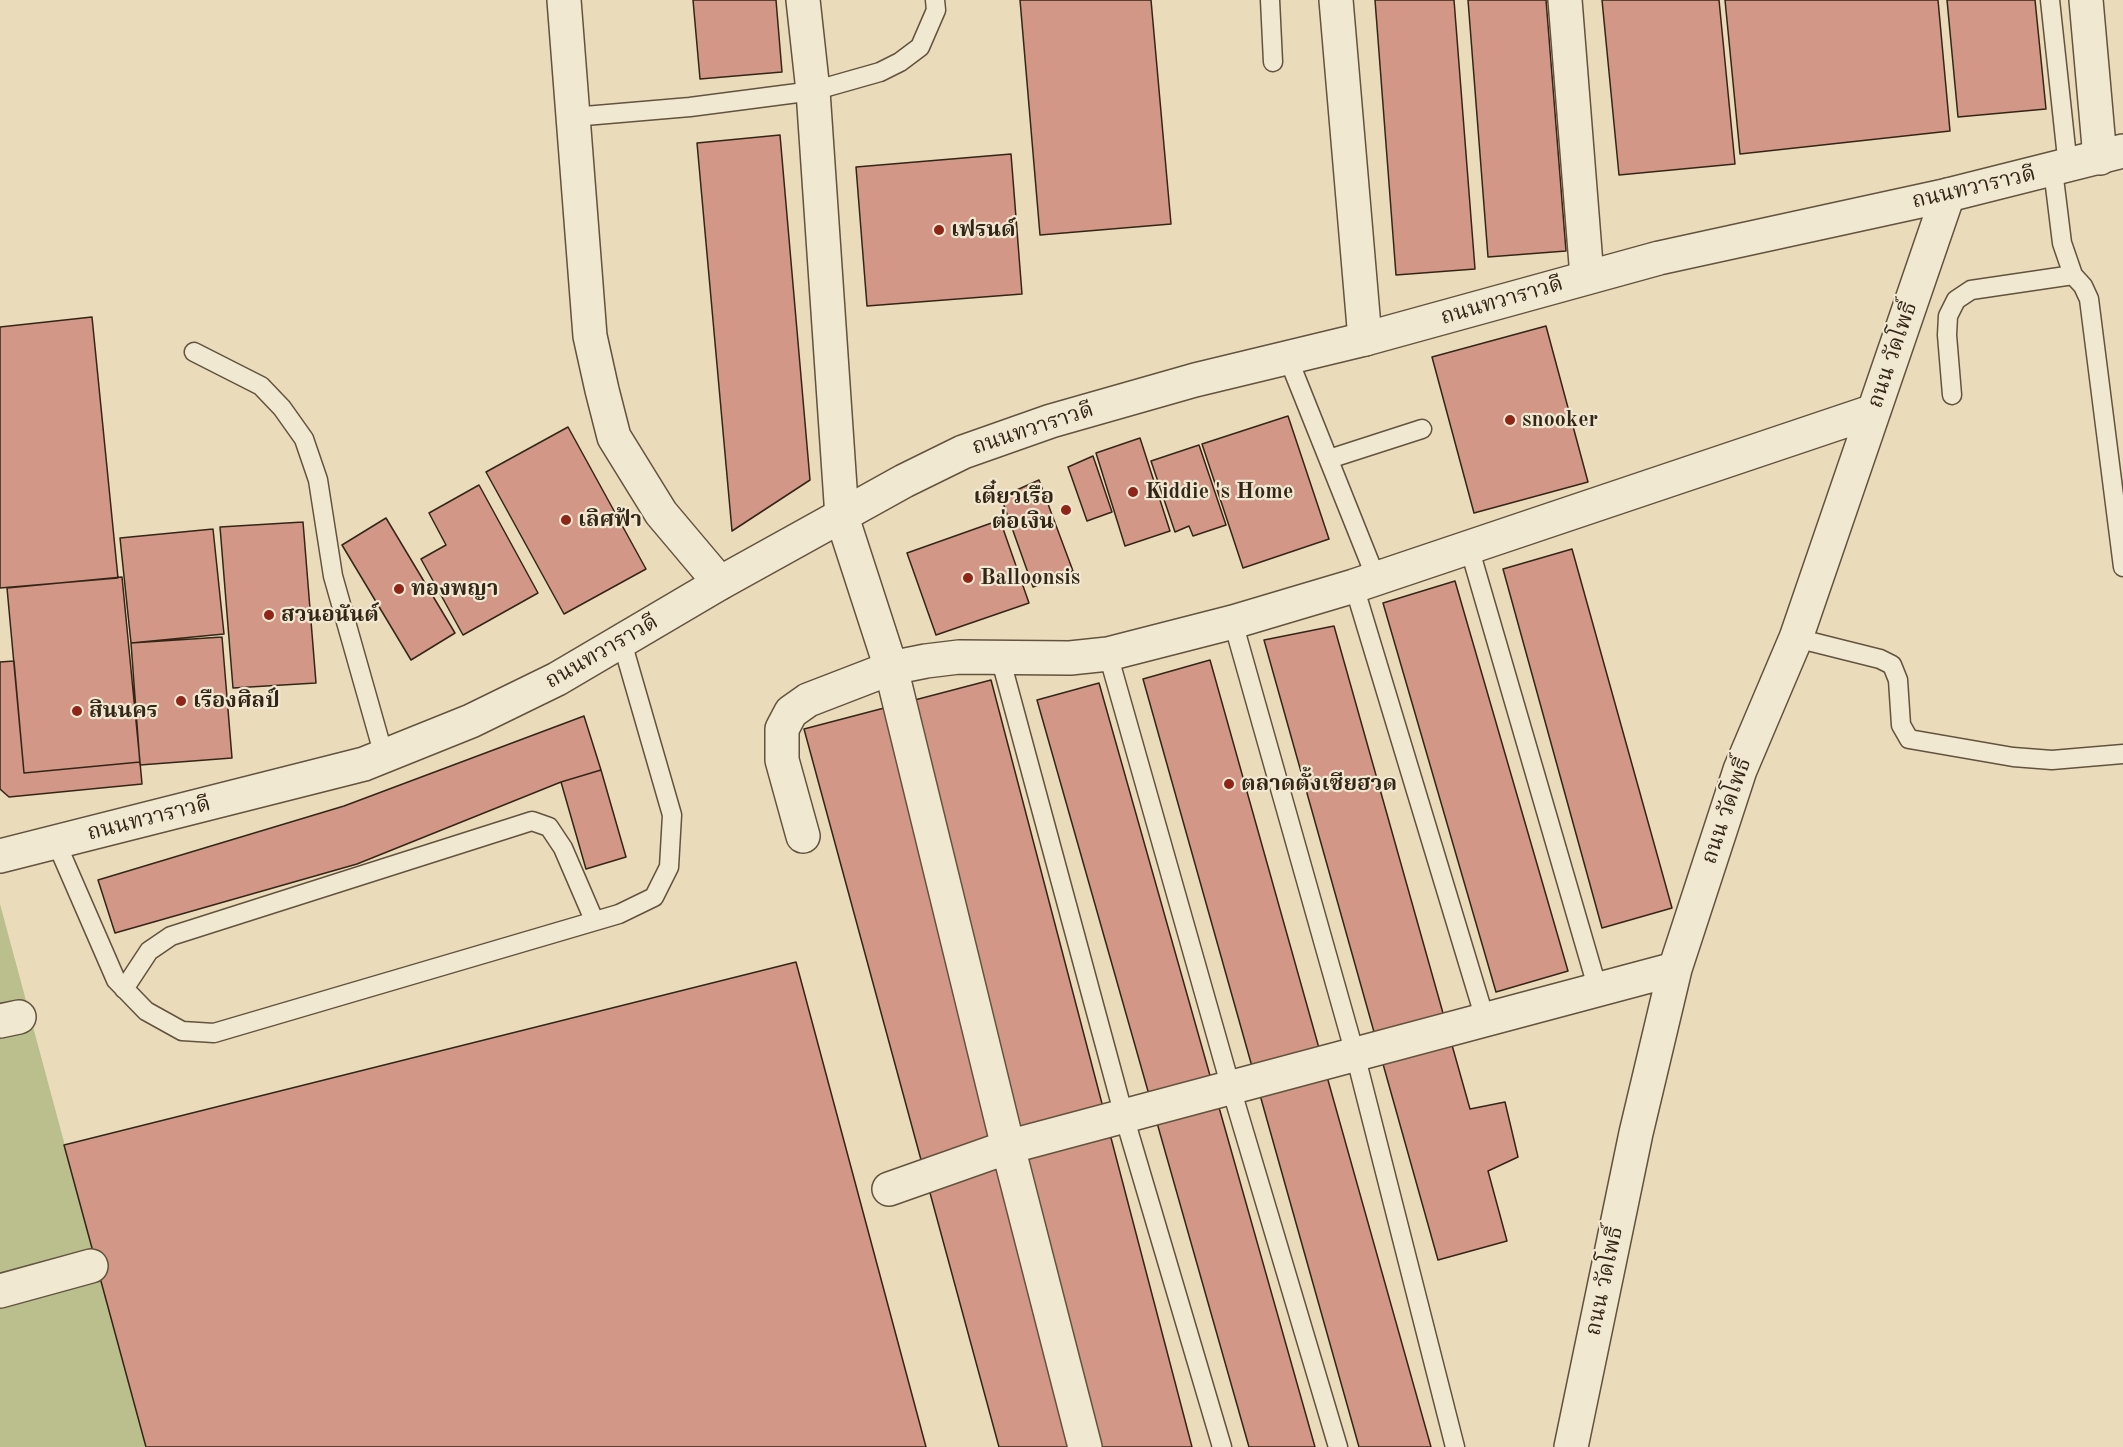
<!DOCTYPE html>
<html>
<head>
<meta charset="utf-8">
<style>
  body { margin:0 }
  canvas { display:block; background:#eadbba }
</style>
</head>
<body>
<canvas width="2123" height="1447"></canvas>
<script>
const g = document.querySelector('canvas').getContext('2d');
g.lineJoin = 'round';
function paint(path, color) { g.fillStyle = color; g.fill(path, 'evenodd'); }
const poly = rows => new Path2D(rows.map(r => 'M' + r).join(''));
function stroke(path, color, width, dash) { g.strokeStyle = color; g.lineWidth = width; g.lineCap = dash ? 'butt' : 'round'; g.setLineDash(dash || []); g.stroke(path); }
function write(font, color, halo, rows, align = 'center') {
  g.font = font + ' "Old Standard TT","Noto Serif Thai",serif'; g.lineWidth = 4.5; g.setLineDash([]); g.textBaseline = 'middle'; g.strokeStyle = halo; g.fillStyle = color; for (const [text, x, y, turn = 0] of rows) {
    g.save(); g.translate(x, y); g.rotate((+turn || 0) * Math.PI / 180); g.textAlign = isNaN(turn) ? turn : align; if (halo) g.strokeText(text, 0, 0); g.fillText(text, 0, 0); g.restore();
  }
}
paint(poly([
  [0,904,146,1447,0,1447]
]), '#babf8d');
const building = poly([
  [693,0,776,0,782,72,700,79,693,0],
  [1020,0,1151,0,1171,224,1040,235,1020,0],
  [1375,0,1454,0,1475,269,1396,275,1375,0],
  [1468,0,1546,0,1566,251,1488,257,1468,0],
  [1602,0,1719,0,1735,164,1619,175,1602,0],
  [1725,0,1938,0,1950,131,1740,154,1725,0],
  [1947,0,2035,0,2046,109,1958,117,1947,0],
  [780,135,810,480,732,531,697,143,780,135],
  [1011,154,1022,294,867,306,856,167,1011,154],
  [92,317,118,578,0,588,0,327,92,317],
  [1546,326,1588,482,1474,513,1432,357,1546,326],
  [1288,416,1329,539,1243,568,1202,444,1288,416],
  [568,427,646,569,564,614,486,472,568,427],
  [1140,438,1170,531,1125,546,1096,453,1140,438],
  [1199,445,1226,525,1193,536,1189,526,1175,532,1151,461,1199,445],
  [1093,456,1112,512,1087,521,1068,467,1093,456],
  [1039,480,1073,571,1033,587,1001,497,1039,480],
  [479,485,538,593,463,635,421,559,446,545,429,513,479,485],
  [386,518,455,633,411,660,342,545,386,518],
  [1000,520,1029,603,936,635,907,553,1000,520],
  [303,522,316,683,233,688,220,527,303,522],
  [213,529,224,634,131,643,120,538,213,529],
  [1572,549,1672,908,1602,928,1503,569,1572,549],
  [122,577,140,762,24,773,7,588,122,577],
  [1455,581,1568,971,1496,992,1383,603,1455,581],
  [1334,626,1470,1109,1505,1102,1518,1157,1488,1171,1507,1241,1438,1260,1264,640,1334,626],
  [222,637,232,758,140,765,131,643,222,637],
  [1210,660,1431,1447,1359,1447,1143,679,1210,660],
  [14,661,24,773,140,762,142,784,9,797,0,789,0,662,14,661],
  [991,680,1192,1447,999,1447,804,729,991,680],
  [1099,683,1315,1447,1249,1447,1037,700,1099,683],
  [584,716,601,770,561,782,357,864,115,933,98,880,344,806,584,716],
  [601,770,626,857,586,869,561,782,601,770],
  [796,962,926,1447,146,1447,64,1145,796,962]
]);
paint(building, '#d29787');
stroke(building, '#342616', 1.5);
const service = poly([
  [1270,0,1273,62],
  [2050,0,2068,167],
  [573,117,690,107,813,91,880,72,900,62,920,47,936,10,935,0],
  [2053,170,2062,243,2073,275,2083,286,2089,299,2123,567],
  [194,352,261,386,282,408,304,439,318,480,333,576,384,756],
  [1288,358,1376,578],
  [1952,395,1947,335,1948,316,1956,300,1971,290,2073,275],
  [1329,459,1422,429],
  [1469,547,1598,990],
  [1354,586,1485,1019],
  [1233,622,1355,1054,1455,1447],
  [1796,638,1880,659,1892,665,1898,680,1901,725,1909,739,2013,757,2052,760,2123,754],
  [1108,654,1231,1088,1338,1447],
  [1000,657,1124,1116,1222,1447],
  [56,842,116,980,146,1011,182,1031,214,1033,619,914,654,897,669,867,672,815,622,642],
  [124,989,149,951,171,936,532,821,549,827,563,848,594,920]
]);
const minor = poly([
  [564,0,590,336,602,390,614,437,661,513,720,583],
  [803,0,813,91,842,517,891,668,1008,1147,1085,1447],
  [1336,0,1365,339],
  [1565,0,1587,277],
  [2086,0,2100,158],
  [803,836,782,760,782,729,791,712,808,700,891,668,926,661,959,657,1070,658,1108,654,1233,622,1354,586,1874,411],
  [0,1021,19,1017],
  [889,1189,1008,1147,1675,969],
  [0,1291,91,1266],
  [1571,1447,1636,1133,1675,969,1740,770,1796,638,1948,195]
]);
const tertiary = poly([
  [0,856,364,764,471,721,557,679,720,583,904,481,963,452,1051,421,1195,380,1365,339,1659,258,1948,195,2123,151]
]);
stroke(service, '#62533f', 21);
stroke(minor, '#62533f', 36);
stroke(tertiary, '#62533f', 36);
stroke(service, '#f1e8d2', 18);
stroke(minor, '#f1e8d2', 33);
stroke(tertiary, '#f1e8d2', 33);
for (const [x, y, r, color] of [
  [939,230,6,"#8f2418"],
  [1510,420,6,"#8f2418"],
  [1133,492,6,"#8f2418"],
  [1066,510,6,"#8f2418"],
  [566,520,6,"#8f2418"],
  [968,578,6,"#8f2418"],
  [399,589,6,"#8f2418"],
  [269,615,6,"#8f2418"],
  [181,701,6,"#8f2418"],
  [77,711,6,"#8f2418"],
  [1229,784,6,"#8f2418"]
]) { const dot = new Path2D(); dot.arc(x, y, r, 0, 2 * Math.PI); g.fillStyle = color; g.fill(dot); stroke(dot, '#f1e8d2', 2); }
write('22px', '#342616', '#f1e8d2', [
  ["ถนนทวาราวดี",1974,188,-13],
  ["ถนนทวาราวดี",1502,301,-16],
  ["ถนน วัดโพธิ์",1893,355,-71],
  ["ถนนทวาราวดี",1033,429,-18],
  ["ถนนทวาราวดี",602,652,-30],
  ["ถนน วัดโพธิ์",1727,811,-71],
  ["ถนนทวาราวดี",149,819,-14],
  ["ถนน วัดโพธิ์",1605,1281,-78]
]);
write('bold 22px', '#342616', '#f1e8d2', [
  ["เฟรนด์",951,230],
  ["snooker",1522,420],
  ["Kiddie 's Home",1145,492],
  ["เตี๋ยวเรือ",1054,497,"right"],
  ["ต่อเงิน",1054,522,"right"],
  ["เลิศฟ้า",578,520],
  ["Balloonsis",980,578],
  ["ทองพญา",411,589],
  ["สวนอนันต์",281,615],
  ["เรืองศิลป์",193,701],
  ["สินนคร",89,711],
  ["ตลาดตั้งเซียฮวด",1241,784]
], 'left');
</script>
</body>
</html>
